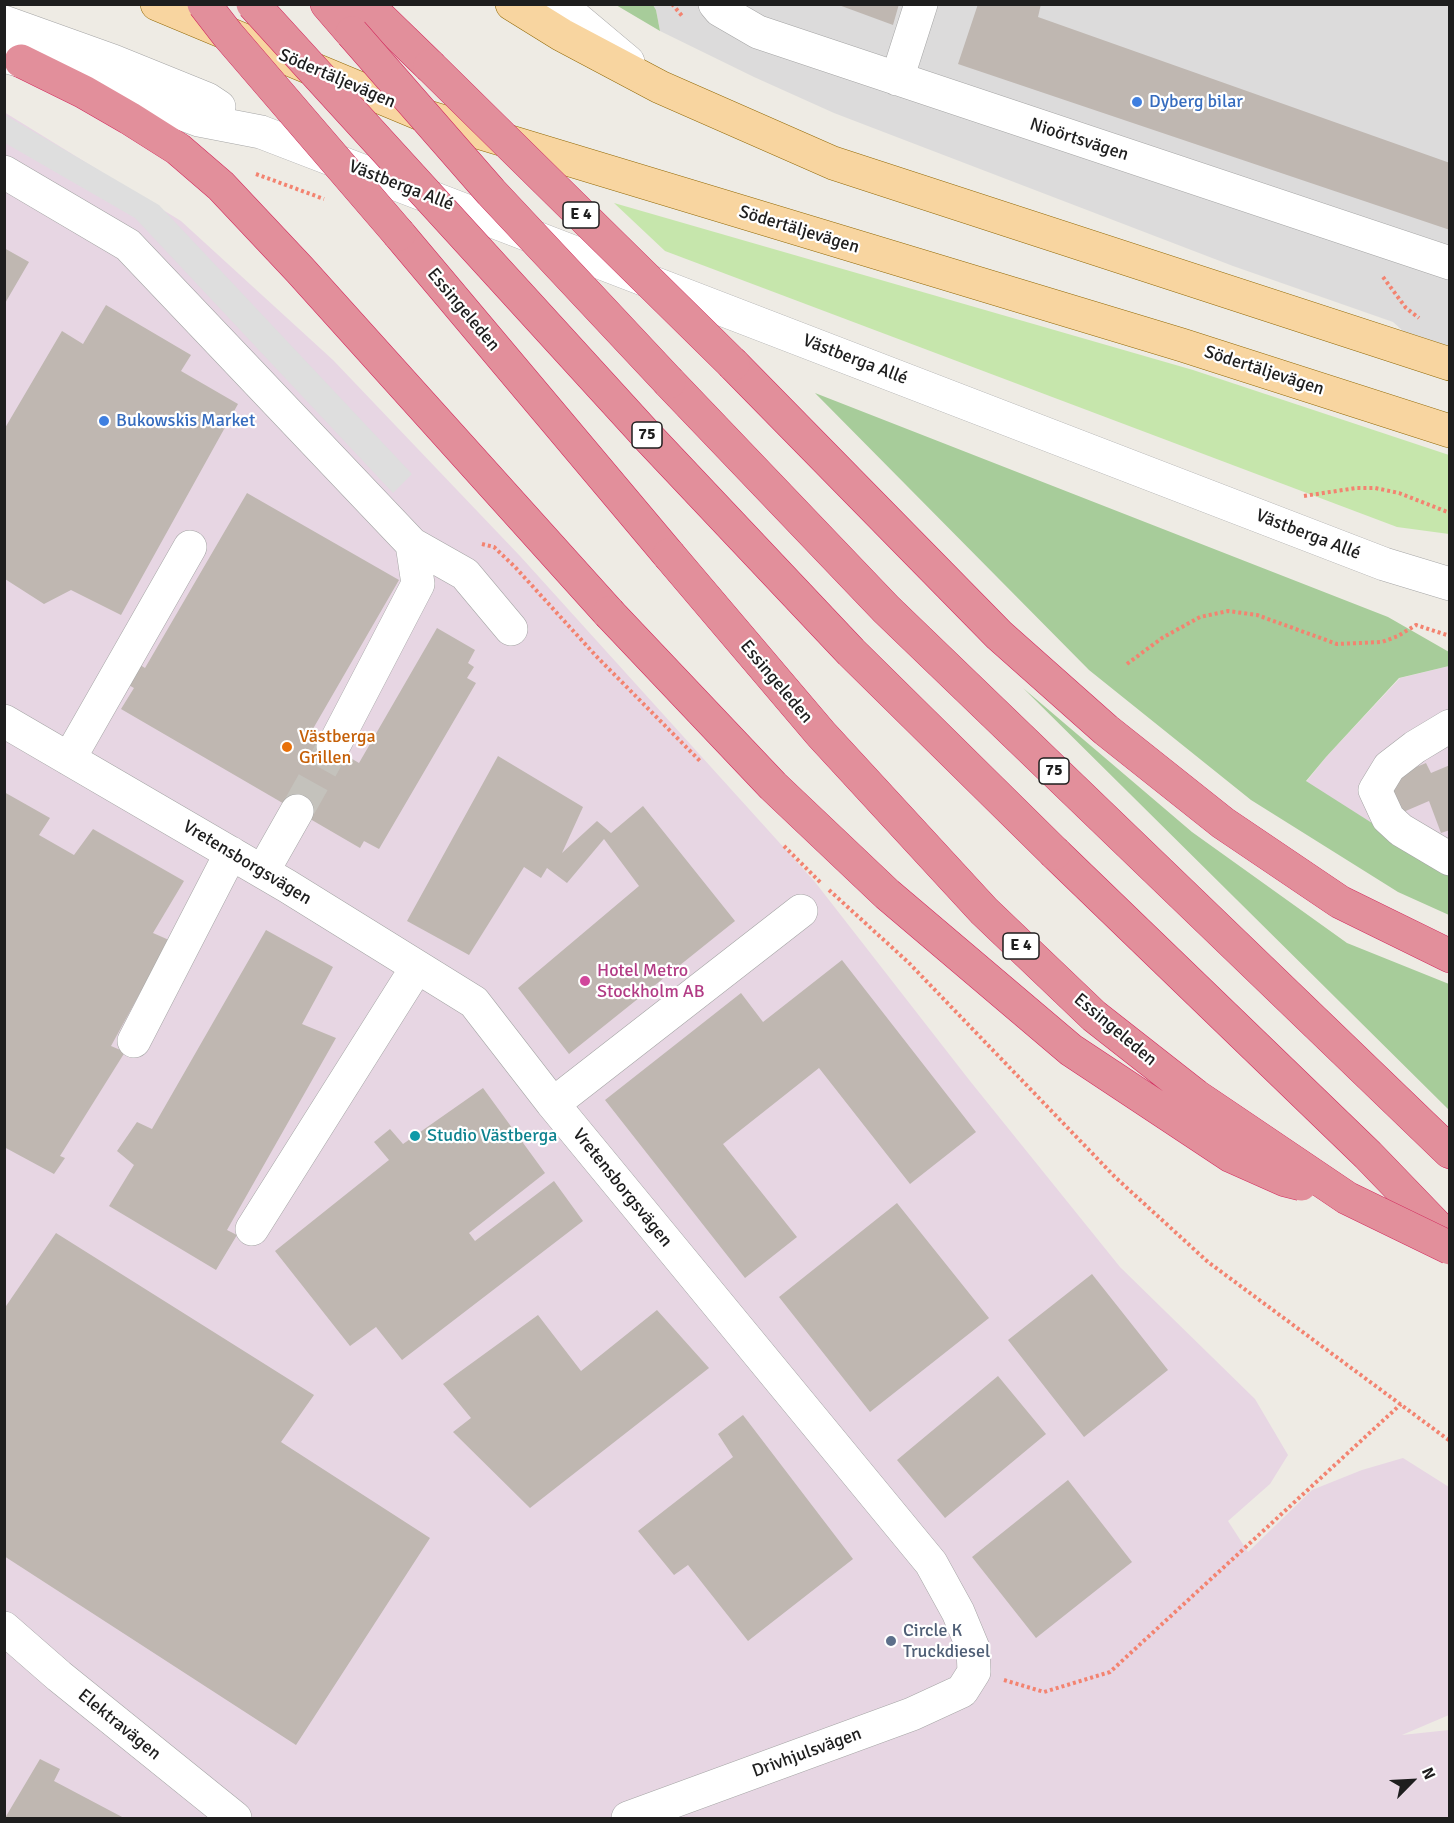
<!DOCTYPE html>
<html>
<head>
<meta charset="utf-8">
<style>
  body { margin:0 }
  #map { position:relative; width:1454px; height:1823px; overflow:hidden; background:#eeebe4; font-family:Signika,sans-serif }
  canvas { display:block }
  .frame { position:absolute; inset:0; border:6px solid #1e1e1e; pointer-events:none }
  .north { position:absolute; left:1382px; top:1751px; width:60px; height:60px; -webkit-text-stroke:4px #fff; paint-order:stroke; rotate:66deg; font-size:16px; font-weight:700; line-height:24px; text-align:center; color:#1e1e1e }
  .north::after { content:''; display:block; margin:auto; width:21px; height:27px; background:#1e1e1e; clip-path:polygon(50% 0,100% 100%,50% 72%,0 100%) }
</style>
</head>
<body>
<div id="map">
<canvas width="1454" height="1823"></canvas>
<div class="frame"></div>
<div class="north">N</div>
</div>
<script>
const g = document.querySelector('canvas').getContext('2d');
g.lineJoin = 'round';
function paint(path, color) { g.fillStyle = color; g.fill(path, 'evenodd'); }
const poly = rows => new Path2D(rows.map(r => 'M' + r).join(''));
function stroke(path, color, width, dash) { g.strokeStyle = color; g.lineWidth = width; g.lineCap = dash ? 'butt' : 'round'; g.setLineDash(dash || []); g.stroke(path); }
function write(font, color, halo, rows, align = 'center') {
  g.font = font + ' Signika,sans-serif'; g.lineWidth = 4.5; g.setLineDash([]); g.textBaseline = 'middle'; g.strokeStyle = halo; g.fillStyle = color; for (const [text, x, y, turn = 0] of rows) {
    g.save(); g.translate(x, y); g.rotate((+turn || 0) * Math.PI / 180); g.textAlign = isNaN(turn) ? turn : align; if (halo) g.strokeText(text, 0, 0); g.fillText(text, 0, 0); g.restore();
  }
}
paint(poly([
  [653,5,1449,5,1449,346,1403,331,1393,322,1233,266,834,113,754,77,660,31,656,10]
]), '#dcdbdb');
paint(poly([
  [4,112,181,221,333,360,520,556,815,882,970,1081,1120,1267,1255,1399,1288,1455,1270,1484,1228,1521,1248,1552,1312,1490,1362,1470,1403,1458,1449,1487,1449,1715,1402,1735,1449,1730,1449,1818,5,1818],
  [1449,666,1449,872,1306,782,1326,757,1400,678]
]), '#e7d6e3');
paint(poly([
  [614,203,1193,370,1449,455,1449,534,1397,527,665,251]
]), '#c6e6ac');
paint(poly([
  [616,5,653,5,656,10,660,31],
  [815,393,1388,617,1449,652,1449,666,1399,678,1326,757,1306,781,1449,872,1449,915,1398,892,1251,800,1089,670],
  [1023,688,1192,832,1347,943,1449,984,1449,1110]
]), '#a7cc9a');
paint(poly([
  [5,115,159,205,412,474,393,493,135,218,5,143]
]), '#dedede');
paint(poly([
  [836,4,899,4,893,25],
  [978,4,1041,4,1038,17,1450,163,1450,230,958,64],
  [4,248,29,262,4,305],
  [106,305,191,355,181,371,238,404,121,615,71,590,44,604,5,579,5,428,62,331,83,344],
  [247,493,399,580,310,734,359,763,437,628,475,650,468,663,474,667,467,678,476,683,379,849,364,841,360,848,121,709,134,688,125,683,137,663,145,668],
  [498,756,583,807,562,853,597,821,611,833,643,806,735,921,569,1054,518,988,639,886,604,839,567,883,547,868,541,878,524,867,469,955,407,921],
  [1426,763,1431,773,1450,765,1450,830,1441,833,1429,801,1401,813,1387,779],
  [4,792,50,818,39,835,74,855,93,829,184,881,153,933,169,940,111,1046,125,1052,60,1156,65,1158,54,1174,4,1147],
  [266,930,333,967,302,1024,336,1038,227,1230,237,1235,216,1270,109,1206,134,1165,117,1151,137,1122,152,1129],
  [842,960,976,1132,910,1184,819,1068,723,1144,797,1237,745,1278,605,1100,741,993,763,1022],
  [483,1088,545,1173,469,1233,475,1241,554,1181,583,1221,402,1360,376,1327,350,1346,275,1251,389,1160,374,1142,390,1129,403,1144],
  [897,1203,989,1318,870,1412,779,1297],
  [56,1233,314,1395,281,1442,430,1538,296,1745,4,1556,4,1309],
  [1092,1274,1168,1370,1084,1437,1008,1340],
  [657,1310,709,1368,530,1508,453,1432,471,1418,443,1384,538,1315,581,1371],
  [998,1376,1046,1434,945,1518,897,1460],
  [743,1415,853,1559,748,1641,688,1565,674,1575,638,1531,733,1457,718,1434],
  [1068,1480,1132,1562,1036,1638,972,1557],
  [40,1759,60,1769,54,1781,124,1818,5,1818]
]), '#bfb7b1');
stroke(poly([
  [297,811,333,747]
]), '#c4c2bc', 33, [33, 16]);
const minor = poly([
  [559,4,628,62],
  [715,4,720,10,758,32,1450,263],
  [4,22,113,61,207,99,219,107],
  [4,56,103,84,199,120,261,132,1384,564,1450,584],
  [897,79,921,4],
  [4,172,128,245,412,544,465,574,511,629],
  [4,721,287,886,474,1002,553,1104,931,1563,958,1612,973,1648,974,1672,962,1691,912,1714,628,1818],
  [1450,726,1415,747,1389,767,1375,790,1388,818,1401,830,1450,859],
  [333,747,418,584,412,544],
  [69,759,190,547],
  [263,871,297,811],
  [134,1041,231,853],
  [553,1104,801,911],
  [252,1229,417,967],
  [4,1628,59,1676,235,1818]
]);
const major = poly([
  [157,4,428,117,1182,345,1450,431],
  [512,4,562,35,660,87,833,163,1450,364]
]);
const highway = poly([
  [327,4,352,33],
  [366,4,430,66],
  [21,61,84,92,129,118,178,149,221,186,300,270,609,613],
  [399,234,669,555],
  [733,364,999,635,1106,730,1223,823,1340,902,1450,956],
  [669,382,886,609,1450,1152],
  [1055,853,1368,1155,1450,1240]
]);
stroke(minor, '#a5a5a5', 34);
stroke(major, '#916907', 34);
stroke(highway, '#d22c5e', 34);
stroke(poly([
  [672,4,683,17],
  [256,174,324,199],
  [1383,277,1406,308,1419,318],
  [1304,496,1356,488,1375,488,1399,493,1450,513],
  [482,544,494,547,515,567,597,657,701,762],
  [1127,664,1162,638,1200,617,1228,611,1257,615,1337,644,1382,642,1398,636,1416,625,1450,636],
  [784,846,821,883],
  [829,890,908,962,1115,1177,1208,1262,1450,1441],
  [1004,1680,1044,1692,1110,1672,1401,1404]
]), '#f38370', 4, [3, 3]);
stroke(minor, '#fff', 33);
stroke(major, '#f8d5a0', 33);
stroke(highway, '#e28f9b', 33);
const highwayBridge = poly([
  [204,4,228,35,399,234],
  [253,4,649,438,851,652,1055,853],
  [352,33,491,192,669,382],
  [430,66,733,364],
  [669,555,821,734,984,911,1094,1016,1196,1096,1347,1198,1450,1248],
  [609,613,773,786,887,894,1071,1050,1231,1156,1285,1180,1301,1184]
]);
stroke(highwayBridge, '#d22c5e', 34, []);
stroke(highwayBridge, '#e28f9b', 33);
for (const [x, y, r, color] of [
  [1137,102,6,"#3f7fe0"],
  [104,421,6,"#3f7fe0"],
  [287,747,6,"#e8710a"],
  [585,981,6,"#d1479c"],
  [415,1136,6,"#0f9aa8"],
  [891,1641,6,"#5c6f8a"]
]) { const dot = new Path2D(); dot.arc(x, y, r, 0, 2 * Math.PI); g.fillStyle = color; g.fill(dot); stroke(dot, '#fff', 2); }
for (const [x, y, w] of [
  [581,215,36],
  [647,435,30],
  [1054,771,30],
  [1021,946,36]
]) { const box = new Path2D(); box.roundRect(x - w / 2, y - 13, w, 26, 4.5); g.fillStyle = '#fff'; g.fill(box); stroke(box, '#1e1e1e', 1.5); }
write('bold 16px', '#1e1e1e', null, [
  ["E 4",581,215],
  ["75",647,435],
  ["75",1054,771],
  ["E 4",1021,946]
]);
write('18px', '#1e1e1e', '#fff', [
  ["Södertäljevägen",337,79,23],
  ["Nioörtsvägen",1079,140,18],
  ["Västberga Allé",401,186,21],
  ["Södertäljevägen",799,230,17],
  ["Essingeleden",463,310,50],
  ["Västberga Allé",855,360,21],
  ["Södertäljevägen",1264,371,18],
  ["Västberga Allé",1308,535,21],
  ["Essingeleden",776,682,50],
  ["Vretensborgsvägen",247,863,31],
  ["Essingeleden",1115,1030,40],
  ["Vretensborgsvägen",622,1188,51],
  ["Elektravägen",119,1725,39],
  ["Drivhjulsvägen",807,1753,-20]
]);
write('18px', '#366cbe', '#fff', [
  ["Dyberg bilar",1149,102],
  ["Bukowskis Market",116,421]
], 'left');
write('18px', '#c56008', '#fff', [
  ["Västberga",299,737],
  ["Grillen",299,758]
], 'left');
write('18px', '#b23c85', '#fff', [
  ["Hotel Metro",597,971],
  ["Stockholm AB",597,992]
], 'left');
write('18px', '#0d838f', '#fff', [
  ["Studio Västberga",427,1136]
], 'left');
write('18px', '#4e5e75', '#fff', [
  ["Circle K",903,1631],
  ["Truckdiesel",903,1652]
], 'left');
</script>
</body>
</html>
